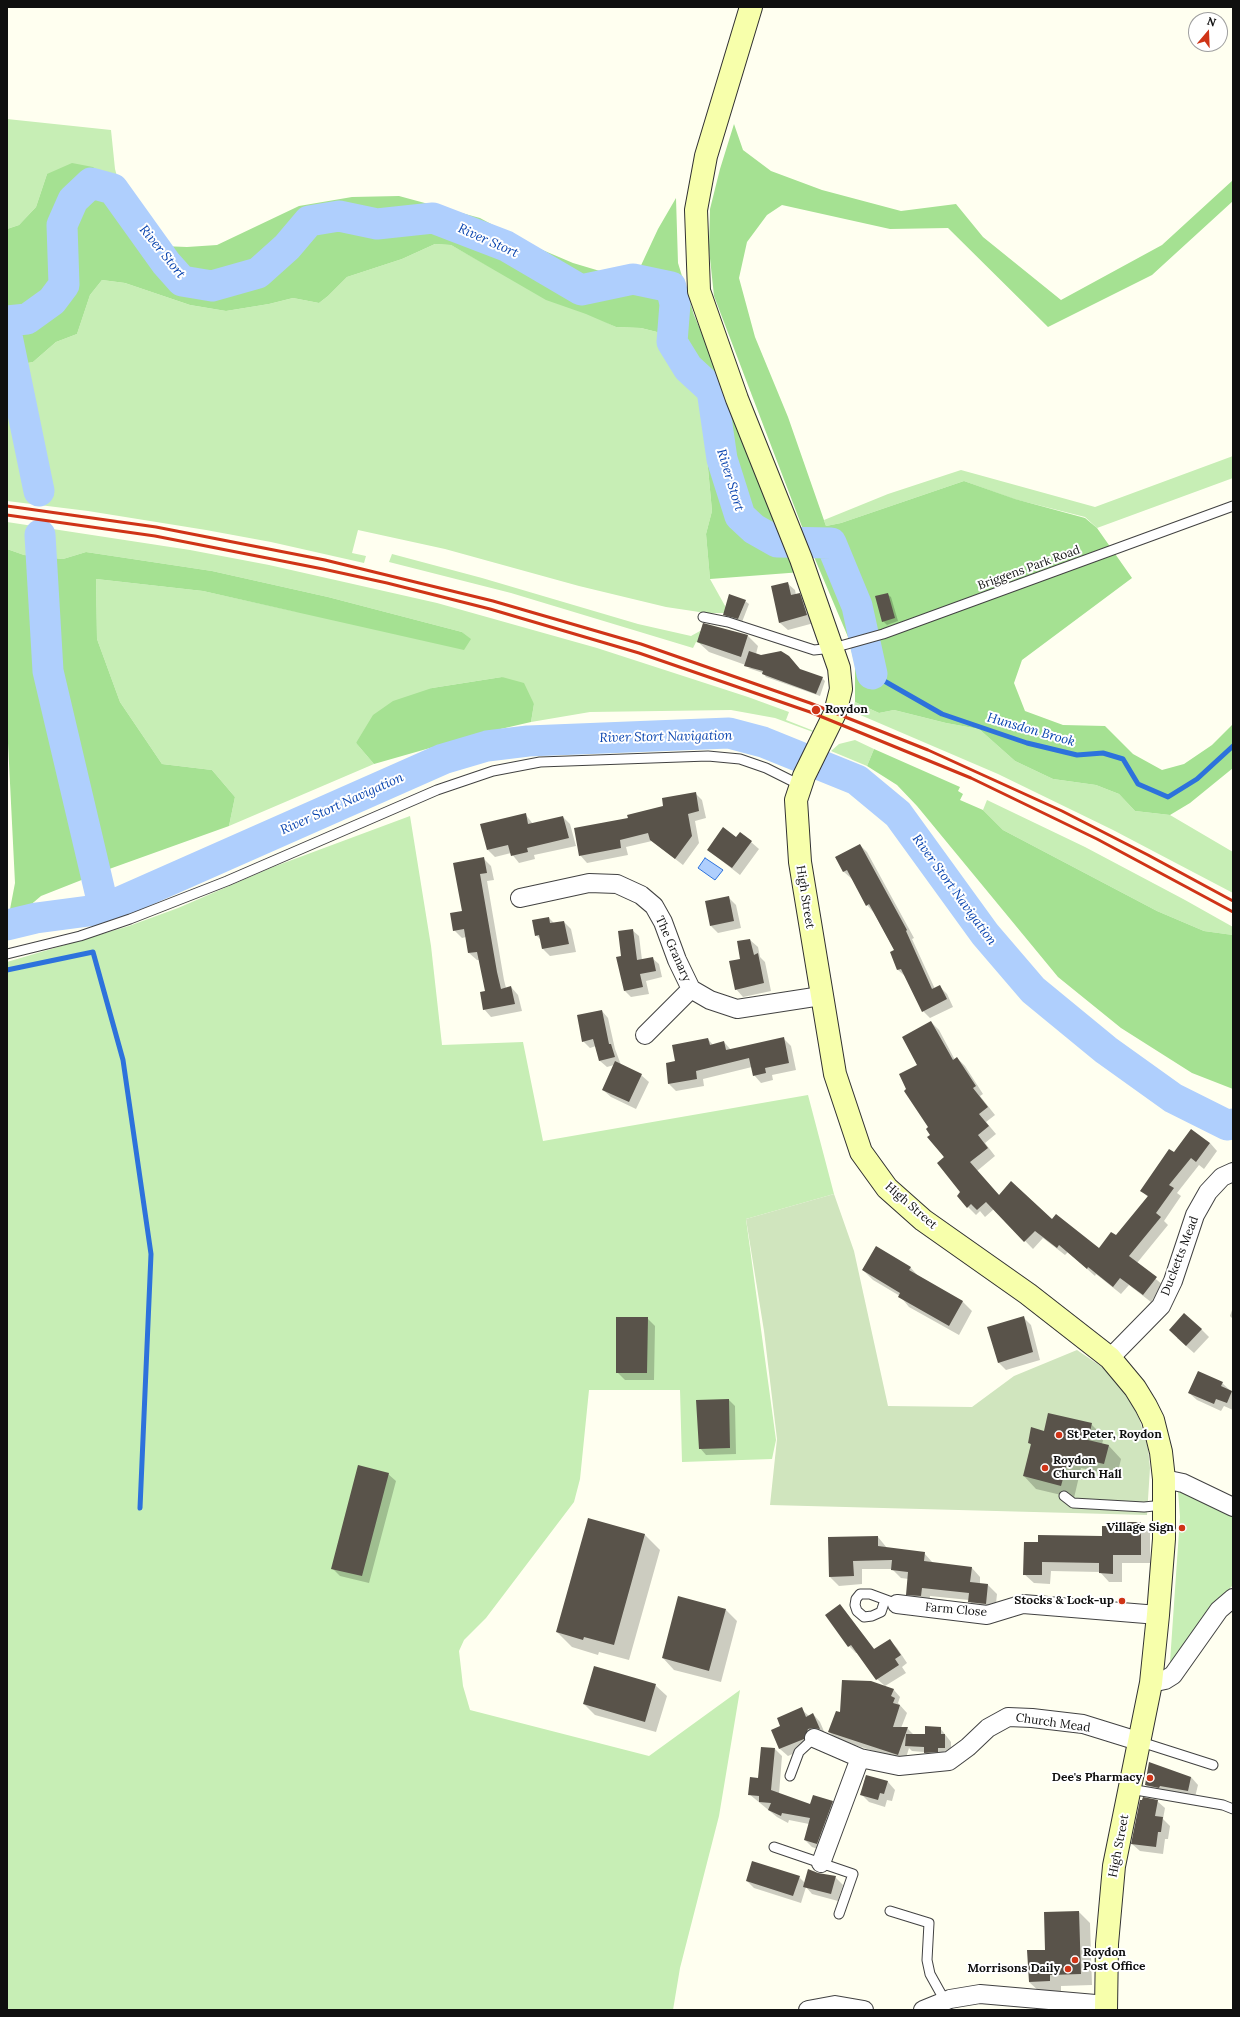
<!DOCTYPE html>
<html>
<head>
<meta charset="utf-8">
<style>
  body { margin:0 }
  #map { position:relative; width:1240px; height:2017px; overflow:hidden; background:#fffff0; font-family:Lora,serif }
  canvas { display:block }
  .frame { position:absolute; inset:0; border:8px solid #0f0f0f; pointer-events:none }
  .north { position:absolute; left:1188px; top:12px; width:40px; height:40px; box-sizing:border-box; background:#fff; border:1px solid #9f9f9f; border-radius:50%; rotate:19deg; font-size:11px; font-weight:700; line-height:16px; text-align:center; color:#0f0f0f }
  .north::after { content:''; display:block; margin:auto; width:14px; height:18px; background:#cf3417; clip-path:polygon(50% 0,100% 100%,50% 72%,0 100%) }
</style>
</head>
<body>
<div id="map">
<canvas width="1240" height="2017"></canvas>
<div class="frame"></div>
<div class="north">N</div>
</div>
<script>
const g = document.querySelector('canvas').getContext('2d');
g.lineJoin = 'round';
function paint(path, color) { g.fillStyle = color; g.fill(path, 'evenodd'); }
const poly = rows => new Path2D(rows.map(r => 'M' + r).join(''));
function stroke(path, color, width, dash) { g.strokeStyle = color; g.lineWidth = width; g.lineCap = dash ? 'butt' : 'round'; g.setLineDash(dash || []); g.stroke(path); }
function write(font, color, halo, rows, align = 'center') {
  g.font = font + ' Lora,serif'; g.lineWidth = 4; g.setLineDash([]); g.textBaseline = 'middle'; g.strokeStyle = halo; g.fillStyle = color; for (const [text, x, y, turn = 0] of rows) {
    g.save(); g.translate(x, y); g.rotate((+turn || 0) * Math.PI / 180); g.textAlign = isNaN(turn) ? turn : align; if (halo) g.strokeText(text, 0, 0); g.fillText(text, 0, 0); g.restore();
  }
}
paint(poly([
  [7,119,111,130,115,169,123,198,109,180,47,174,36,207,19,225,7,229],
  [435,244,451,245,492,268,616,327,641,328,657,332,670,348,698,395,704,425,712,511,706,534,710,579,729,613,706,613,666,607,579,586,445,549,358,530,352,553,366,556,364,563,271,542,206,530,88,511,7,501,7,367,33,362,56,342,77,334,90,295,102,280,125,283,190,305,226,311,269,304,293,298,319,303,328,296,347,277,402,259],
  [1233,456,1233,478,1097,528,1085,517,1014,499,964,481,841,523,826,526,824,520,888,494,961,470,1095,507],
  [7,522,190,550,269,565,437,603,597,648,748,697,789,712,786,720,814,731,813,732,775,718,731,710,590,712,531,722,534,704,502,677,470,682,432,688,356,743,374,764,229,826,235,797,212,770,162,764,120,702,97,639,96,579,203,591,293,611,470,639,462,632,328,597,212,571,86,552,63,559,24,555,7,549],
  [392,554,482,578,638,624,691,636,700,631,705,633,702,644,696,642,693,648,511,593,389,562],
  [855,702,879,713,894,710,946,723,979,729,1015,761,1053,779,1096,785,1119,794,1135,811,1170,815,1233,852,1233,893,1113,830,998,774,851,711],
  [855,740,874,749,867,766,831,751,839,744],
  [987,800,1085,847,1185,900,1233,927,1233,935,1204,931,1157,911,1003,830,983,810],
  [410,816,431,946,442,1045,523,1042,543,1141,808,1095,834,1194,746,1219,776,1440,772,1459,682,1462,680,1390,589,1390,580,1479,574,1502,486,1618,464,1640,459,1651,463,1686,470,1710,649,1756,740,1690,719,1816,680,1968,673,2010,7,2010,7,962,129,926,178,908,273,867],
  [1178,1491,1233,1514,1233,1585,1203,1616,1173,1663,1170,1662,1180,1517]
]), '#c7eeb5');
paint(poly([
  [734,124,743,150,771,171,822,190,901,211,956,204,983,237,1061,300,1162,245,1233,180,1233,201,1152,275,1048,327,948,228,890,229,782,205,767,215,747,242,739,278,755,337,788,417,826,526,841,523,964,481,1015,499,1085,518,1097,528,1132,578,1022,660,1014,683,1025,711,1063,725,1105,726,1133,754,1162,770,1184,764,1212,745,1233,724,1233,768,1190,803,1170,815,1135,811,1119,794,1096,785,1053,779,1015,761,979,729,946,723,894,710,879,713,855,702,855,665,848,637,809,545,714,296,709,249,710,209,720,169],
  [72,163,93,167,109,180,148,232,162,246,187,247,217,245,299,206,352,197,399,196,480,218,526,243,573,263,620,277,637,274,658,229,676,198,678,263,694,315,802,572,710,579,706,534,712,511,704,425,698,395,670,348,657,332,641,328,616,327,586,314,546,300,451,245,435,244,402,259,347,277,328,296,319,303,293,298,269,304,226,311,190,305,125,283,102,280,90,295,77,334,56,342,33,362,7,367,7,229,19,225,36,207,47,174],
  [7,549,24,555,63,559,86,552,212,571,328,597,462,632,471,639,464,650,203,591,96,579,97,639,120,702,162,764,212,770,235,797,229,826,112,868,41,896,7,925,15,883,7,723],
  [502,677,524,683,534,704,531,722,479,734,374,764,356,743,373,715,393,701,432,688],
  [874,749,960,787,958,791,963,794,960,800,983,810,1003,830,1157,911,1204,931,1233,935,1233,1089,1192,1073,1121,1028,1058,977,917,806,897,785,867,766]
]), '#a5e192');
paint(poly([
  [834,1194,854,1251,888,1406,972,1407,1014,1376,1077,1350,1105,1369,1124,1388,1139,1418,1148,1448,1150,1468,1147,1515,770,1505,777,1439,764,1331,746,1219]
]), '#d0e5be');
const water = poly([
  [705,858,723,870,715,880,698,868,705,858]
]);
paint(water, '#afcffd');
stroke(water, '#2d72dc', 1);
paint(poly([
  [787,583,795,590,796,595,799,594,807,602,814,623,788,630,780,623,772,587],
  [887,594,891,597,898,621,887,625,883,621],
  [745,601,749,604,742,622,728,618,725,615],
  [703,624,748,636,758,646,756,654,822,678,825,681,820,696,766,677,763,673,748,668,754,668,709,652,698,642],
  [695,793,702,800,706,818,695,821,699,843,683,865,652,841,626,847,628,855,587,863,580,855,664,807],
  [525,814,533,824,563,817,570,824,576,846,534,855,535,859,519,863,511,853,495,857,488,850],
  [737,838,751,842,759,849,740,875,708,850],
  [860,845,867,852,914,938,912,939,935,989,939,986,947,994,953,1007,930,1018,923,1011,906,977,898,970,895,951,874,913,867,905,852,879,844,872,836,857],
  [484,859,491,866,494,880,487,881,504,980,506,988,511,987,518,995,522,1011,491,1017,484,1009,486,992,480,960,477,960,469,953,466,937,462,938,454,930],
  [728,897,736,905,741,928,718,933,711,926],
  [549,918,554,923,564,922,571,929,576,952,550,956,543,949,542,941,536,935],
  [632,930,639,936,642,960,652,958,659,964,662,977,646,981,649,994,631,997,625,991,623,957],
  [750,940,758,947,760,957,765,962,771,991,743,997,736,989,742,959],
  [602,1011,608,1018,615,1049,621,1065,641,1075,649,1082,636,1109,611,1097,603,1090,614,1065,607,1067,600,1061,596,1046,590,1048,583,1041],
  [931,1022,939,1030,955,1060,957,1058,965,1066,983,1094,980,1096,995,1115,986,1122,996,1134,985,1143,995,1156,977,1171,1000,1196,1052,1220,1099,1250,1116,1237,1148,1197,1141,1190,1174,1153,1210,1143,1217,1151,1204,1169,1199,1165,1177,1193,1181,1196,1164,1221,1168,1225,1137,1263,1164,1286,1151,1302,1129,1285,1121,1294,1096,1274,1095,1276,1068,1252,1065,1255,1043,1238,1033,1249,994,1209,985,1217,980,1211,976,1215,968,1207,929,1127,918,1065],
  [783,1038,791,1046,796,1070,772,1075,773,1080,761,1083,754,1075,752,1067,703,1079,704,1086,676,1091,669,1084,677,1062,708,1039,713,1045,724,1042,731,1050],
  [910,1267,920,1278,962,1301,972,1311,959,1335,909,1307,900,1296,873,1280,863,1270],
  [1233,1307,1233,1319,1230,1316],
  [647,1318,655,1326,654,1380,625,1380,617,1372],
  [1024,1318,1031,1325,1040,1360,1006,1370,998,1362],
  [1201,1329,1209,1337,1194,1353,1177,1338],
  [1222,1383,1233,1393,1233,1410,1224,1406,1221,1411,1197,1400,1189,1393],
  [729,1400,735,1406,736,1454,706,1455,700,1448],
  [1091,1424,1104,1437,1102,1444,1109,1446,1121,1459,1117,1476,1081,1468,1074,1498,1036,1489,1024,1476,1031,1445,1029,1442,1045,1432],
  [388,1474,396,1481,369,1583,340,1576,332,1568],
  [1141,1523,1150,1532,1150,1563,1122,1563,1122,1582,1109,1582,1100,1572,1051,1571,1050,1584,1034,1583,1024,1574,1039,1543,1103,1537,1123,1527],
  [644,1534,660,1550,629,1660,599,1652,598,1655,572,1647,557,1632],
  [878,1537,887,1548,924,1553,933,1563,972,1568,980,1577,980,1584,988,1585,997,1594,995,1613,978,1611,969,1600,930,1596,929,1605,916,1603,907,1594,909,1579,901,1578,892,1569,862,1569,862,1584,839,1586,830,1577],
  [840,1605,875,1650,889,1640,897,1648,907,1663,902,1667,906,1673,885,1686,877,1679,858,1653,856,1653,849,1646],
  [726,1610,737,1621,721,1682,674,1670,663,1658],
  [871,1682,894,1690,900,1697,898,1703,907,1713,901,1728,907,1728,914,1735,926,1735,940,1728,951,1742,951,1753,931,1759,924,1752,912,1751,909,1748,905,1761,836,1739,829,1732,841,1713],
  [655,1685,667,1696,656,1732,595,1715,584,1704],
  [801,1709,809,1716,813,1714,820,1722,826,1736,811,1746,788,1756,780,1749,772,1730,782,1726],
  [775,1749,782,1756,779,1794,811,1806,832,1801,840,1809,824,1851,812,1847,805,1840,809,1824,789,1820,788,1823,777,1817,749,1794],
  [866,1776,888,1782,895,1790,892,1801,887,1800,885,1807,869,1802,861,1794],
  [1191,1777,1198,1785,1195,1797,1153,1793,1146,1785],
  [1157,1801,1165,1808,1163,1819,1170,1826,1168,1839,1165,1839,1163,1854,1140,1851,1132,1844],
  [817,1874,835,1877,843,1885,838,1901,812,1894,806,1887,801,1903,754,1888,747,1881,799,1877,805,1883],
  [1079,1912,1090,1923,1092,1985,1061,1986,1061,1992,1041,1993,1029,1982,1046,1951]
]), '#0003');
stroke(poly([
  [872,674,942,714,1027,743,1077,755,1103,753,1123,759,1138,784,1168,797,1197,779,1233,746],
  [7,970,93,952,123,1060,151,1254,140,1508]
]), '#2d72dc', 5);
stroke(poly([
  [7,321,27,319,52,301,64,285,62,225,73,200,91,183,113,189,166,263,182,281,212,286,258,273,287,247,309,221,339,216,377,224,433,218,506,246,581,290,633,279,671,287,675,304,672,342,688,368,712,390,722,459,740,516,754,529,777,542,831,543,857,606,872,674],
  [7,336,39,491],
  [40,535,48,671,104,909],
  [7,925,36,918,104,909,443,759,487,746,528,741,729,733,763,742,857,780,898,814,985,934,1033,990,1106,1050,1173,1098,1227,1125,1233,1124]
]), '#afcffd', 31);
paint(poly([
  [788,582,791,595,800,593,807,615,779,623,771,586],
  [888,593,895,618,882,622,875,596],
  [729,594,746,600,738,619,723,615],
  [703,623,748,635,741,657,697,642],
  [749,651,761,655,781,651,789,656,800,669,823,677,816,694,762,674,763,671,744,666],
  [696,792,699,811,688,814,692,836,675,859,650,840,648,833,620,840,621,848,579,856,574,828,628,818,627,815,663,806,662,798],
  [526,813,528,824,563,816,569,838,527,848,528,852,511,856,508,845,487,850,480,824],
  [723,827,736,837,740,832,752,841,732,868,707,850],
  [860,844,907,930,906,931,932,989,940,985,947,999,922,1012,901,969,897,970,890,952,894,950,869,904,866,906,847,870,843,872,835,857],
  [484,857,487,873,480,874,497,972,501,989,511,986,515,1004,483,1010,480,992,485,991,477,952,468,953,464,929,453,931,450,913,462,911,453,863],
  [729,896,734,921,710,926,705,901],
  [549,917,550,923,564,921,569,944,542,949,539,935,535,936,532,920],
  [633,929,637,960,653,957,656,971,640,974,643,987,624,991,616,957,621,956,618,931],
  [750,939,754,955,758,953,764,983,735,990,729,961,740,959,737,941],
  [602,1010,609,1044,611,1044,615,1057,599,1061,593,1039,582,1042,577,1015],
  [931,1021,953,1060,957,1057,976,1086,973,1088,988,1107,979,1114,989,1126,978,1135,988,1148,970,1162,999,1195,1011,1181,1052,1219,1056,1214,1099,1248,1111,1232,1116,1235,1148,1196,1140,1191,1169,1149,1174,1152,1191,1129,1210,1143,1196,1162,1191,1158,1169,1185,1174,1188,1156,1213,1161,1217,1129,1256,1157,1277,1143,1295,1120,1278,1113,1287,1088,1267,1087,1269,1059,1245,1057,1248,1035,1231,1024,1242,986,1202,977,1210,971,1204,967,1208,957,1196,960,1192,937,1163,944,1157,927,1137,930,1135,926,1129,928,1127,904,1091,906,1089,899,1074,917,1065,902,1037],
  [784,1037,789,1063,765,1068,766,1073,753,1076,749,1058,696,1071,697,1079,668,1084,666,1063,675,1061,672,1045,708,1038,710,1045,724,1041,726,1050],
  [615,1061,642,1074,629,1102,602,1090],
  [876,1246,911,1267,909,1270,963,1301,949,1326,898,1297,900,1293,862,1270],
  [1184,1313,1202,1329,1186,1346,1169,1330],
  [1024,1316,1033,1352,998,1363,987,1327],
  [616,1317,648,1317,647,1373,616,1373],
  [1198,1371,1223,1382,1221,1386,1232,1391,1227,1403,1216,1399,1214,1404,1188,1393],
  [729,1399,730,1448,699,1449,696,1400],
  [1048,1413,1092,1423,1088,1440,1109,1445,1104,1464,1069,1456,1061,1486,1023,1476,1031,1444,1028,1443,1031,1427,1044,1431],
  [358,1465,389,1473,362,1576,331,1569],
  [588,1518,645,1534,614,1645,584,1637,583,1640,556,1632],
  [1122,1522,1141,1522,1141,1555,1113,1555,1113,1574,1099,1573,1099,1563,1042,1562,1042,1575,1023,1575,1024,1542,1038,1542,1038,1535,1102,1536,1102,1526,1122,1526],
  [878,1536,878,1546,925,1552,924,1561,972,1567,970,1582,988,1584,986,1604,968,1602,969,1593,922,1588,921,1596,906,1595,908,1572,891,1570,892,1560,853,1561,854,1576,829,1577,828,1537],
  [678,1596,726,1609,709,1671,662,1658],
  [840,1604,874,1649,890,1639,901,1655,895,1659,899,1665,876,1680,851,1645,848,1647,825,1615],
  [594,1666,656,1684,645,1722,583,1704],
  [842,1680,871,1681,894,1689,891,1696,895,1698,893,1703,900,1705,893,1727,908,1727,898,1755,828,1732,836,1711,840,1712],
  [802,1707,806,1717,813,1713,820,1729,813,1728,808,1729,804,1739,779,1749,771,1730,780,1726,777,1718],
  [925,1726,941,1727,941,1734,945,1734,945,1748,938,1748,938,1752,924,1753,924,1747,905,1746,906,1734,925,1734],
  [761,1747,775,1748,771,1790,810,1804,813,1795,833,1801,817,1844,804,1840,810,1818,782,1813,781,1816,768,1810,771,1803,759,1802,759,1796,748,1795,750,1777,758,1778],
  [1149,1762,1191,1777,1188,1791,1160,1786,1159,1788,1145,1785],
  [866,1775,888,1781,884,1794,880,1793,878,1800,860,1795],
  [1143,1797,1158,1800,1155,1816,1163,1817,1161,1832,1158,1832,1156,1847,1131,1844,1140,1800,1142,1800],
  [752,1861,800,1876,793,1896,746,1881],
  [808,1869,818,1873,836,1876,831,1894,803,1887],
  [1079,1911,1081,1974,1050,1975,1050,1981,1029,1982,1027,1950,1045,1950,1044,1912]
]), '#59534a');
const lane = poly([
  [703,617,728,622,814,650,833,648,883,634,1233,506],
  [7,954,80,936,130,919,227,881,437,790,493,771,540,762,708,756,740,759,766,768,800,785],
  [1064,1496,1073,1503,1144,1507,1164,1505],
  [885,1600,881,1612,872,1616,864,1617,857,1611,855,1605,856,1599,860,1594,870,1594,897,1604],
  [1141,1742,1213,1765],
  [790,1776,799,1752,814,1738],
  [1130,1789,1223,1805,1233,1809],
  [774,1847,853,1874,839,1914],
  [890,1911,929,1923,927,1960,930,1974,945,2001]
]);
const street = poly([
  [520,898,589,883,617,884,641,895,654,906,663,922,677,960,691,989,710,1000,737,1009,821,996],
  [645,1035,691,989],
  [1110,1358,1161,1306,1173,1281,1195,1215,1208,1192,1222,1177,1233,1172],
  [1164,1479,1183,1483,1233,1507],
  [897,1604,987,1615,1023,1604,1158,1615],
  [1151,1683,1165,1680,1173,1675,1219,1610,1233,1598],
  [814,1738,860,1758,899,1766,949,1761,968,1747,988,1728,1008,1717,1032,1718,1083,1724,1141,1742],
  [821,1863,860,1758],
  [808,2010,835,2005,864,2010],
  [923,2010,950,1999,980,1994,1107,2005]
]);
const secondary = poly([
  [751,7,706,156,696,210,699,291,737,399,801,559,839,668,841,689,835,713,804,776,796,800,800,862,835,1074,861,1152,887,1188,923,1220,1028,1294,1110,1358,1135,1388,1146,1406,1153,1420,1161,1452,1164,1479,1164,1539,1158,1615,1151,1683,1114,1866,1107,1944,1106,2010]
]);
stroke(lane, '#424242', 11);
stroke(street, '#424242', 20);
stroke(secondary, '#313131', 24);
stroke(lane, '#fff', 9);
stroke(street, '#fff', 18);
stroke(secondary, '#f7ffab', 22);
stroke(poly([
  [7,506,156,527,325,560,493,601,641,644,810,703,928,750,1062,811,1148,855,1233,901],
  [7,515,155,536,323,569,387,583,490,609,639,653,810,712,971,778,1097,839,1233,912]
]), '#cf3417', 3);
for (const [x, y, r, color] of [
  [816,710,5,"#cf3417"],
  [1059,1435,4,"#cf3417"],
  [1045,1468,4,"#cf3417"],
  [1182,1528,4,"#cf3417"],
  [1122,1601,4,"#cf3417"],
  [1150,1778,4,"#cf3417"],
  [1075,1960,4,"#cf3417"],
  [1068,1969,4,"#cf3417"]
]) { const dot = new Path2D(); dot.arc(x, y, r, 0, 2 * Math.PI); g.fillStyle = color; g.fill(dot); stroke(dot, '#fff', 1.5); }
write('12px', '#0f0f0f', '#fff', [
  ["Briggens Park Road",1029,568,-20],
  ["High Street",805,897,81],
  ["The Granary",673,949,66],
  ["High Street",911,1206,41],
  ["Ducketts Mead",1180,1256,-69],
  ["Farm Close",956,1610,5],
  ["Church Mead",1053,1723,8],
  ["High Street",1119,1846,-79]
]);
write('bold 12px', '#0f0f0f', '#fff', [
  ["Roydon",825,710],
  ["St Peter, Roydon",1067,1435],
  ["Roydon",1053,1461],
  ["Church Hall",1053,1475],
  ["Village Sign",1174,1528,"right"],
  ["Stocks & Lock-up",1114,1601,"right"],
  ["Dee's Pharmacy",1142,1778,"right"],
  ["Roydon",1083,1953],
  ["Post Office",1083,1967],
  ["Morrisons Daily",1060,1969,"right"]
], 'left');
write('italic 13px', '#0944af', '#fff', [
  ["River Stort",488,241,24],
  ["River Stort",162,252,51],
  ["River Stort",730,480,73],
  ["Hunsdon Brook",1031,730,16],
  ["River Stort Navigation",666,737,-1],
  ["River Stort Navigation",342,804,-24],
  ["River Stort Navigation",954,890,54]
]);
</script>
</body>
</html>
